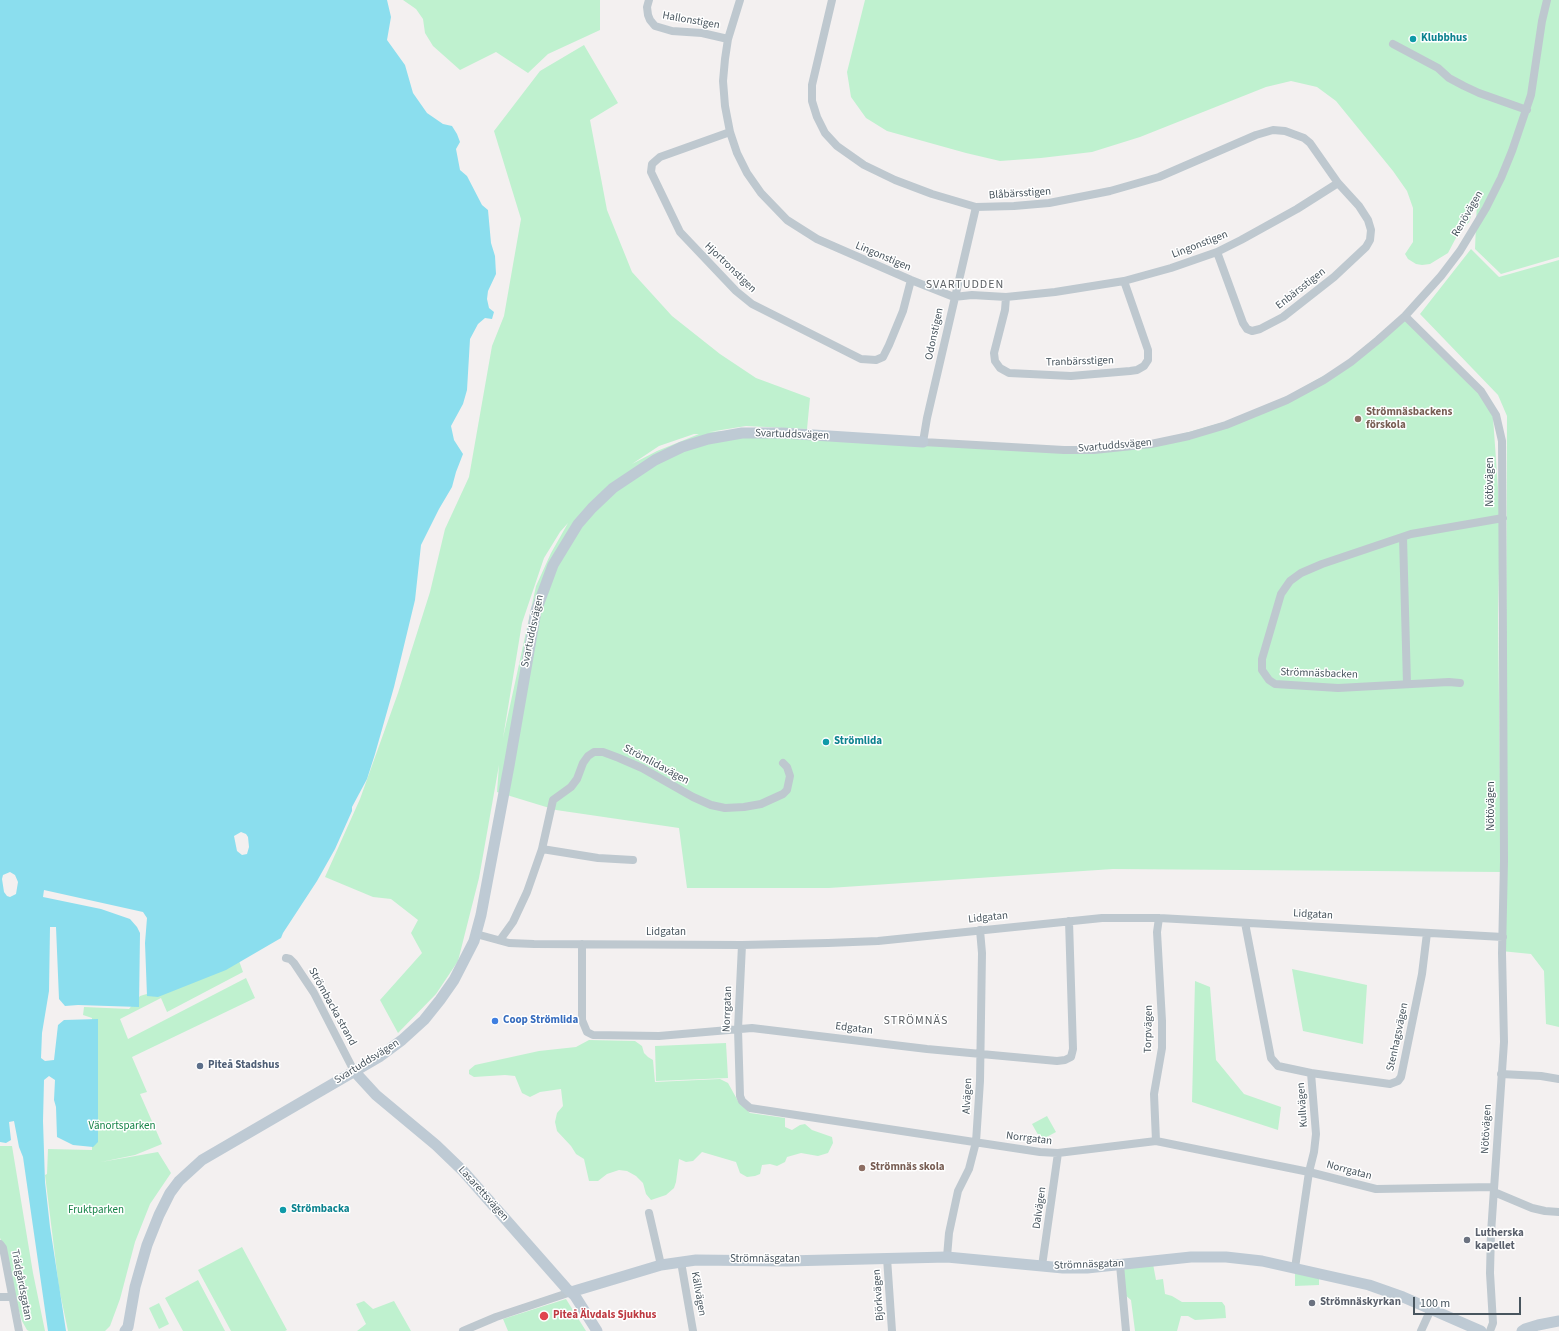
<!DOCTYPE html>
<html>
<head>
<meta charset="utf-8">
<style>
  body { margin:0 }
  #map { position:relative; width:1559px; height:1331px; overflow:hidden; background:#f3f0f0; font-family:"Source Sans 3",sans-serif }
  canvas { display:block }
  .scale { position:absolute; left:1413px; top:1297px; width:108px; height:18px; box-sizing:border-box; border:2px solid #48555e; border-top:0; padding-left:5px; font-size:12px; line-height:14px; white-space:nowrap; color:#48555e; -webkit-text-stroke:3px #fff; paint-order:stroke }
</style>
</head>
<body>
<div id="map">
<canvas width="1559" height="1331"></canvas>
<div class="scale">100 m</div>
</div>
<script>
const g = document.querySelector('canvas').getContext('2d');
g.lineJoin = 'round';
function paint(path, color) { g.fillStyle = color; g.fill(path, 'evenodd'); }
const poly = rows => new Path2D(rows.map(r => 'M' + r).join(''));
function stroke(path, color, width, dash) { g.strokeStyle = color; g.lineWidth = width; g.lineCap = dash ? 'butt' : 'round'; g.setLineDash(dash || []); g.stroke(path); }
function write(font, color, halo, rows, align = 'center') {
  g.font = font + ' "Source Sans 3",sans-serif'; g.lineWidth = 3; g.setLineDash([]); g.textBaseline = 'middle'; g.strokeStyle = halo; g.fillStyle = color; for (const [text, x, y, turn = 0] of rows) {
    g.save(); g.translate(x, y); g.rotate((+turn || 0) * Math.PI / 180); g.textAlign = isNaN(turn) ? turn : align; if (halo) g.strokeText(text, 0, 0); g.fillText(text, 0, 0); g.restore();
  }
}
paint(poly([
  [403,0,600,0,600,30,548,54,528,73,496,52,460,70,433,46,425,33,423,19,416,9],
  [865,0,1559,0,1559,257,1501,274,1475,249,1477,200,1469,222,1458,234,1448,253,1430,264,1422,265,1416,264,1408,259,1405,254,1413,242,1413,208,1407,191,1393,171,1336,101,1317,87,1291,81,1266,87,1140,137,1092,152,1041,158,1000,161,966,153,887,131,866,118,851,97,847,72],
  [584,45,618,103,590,120,607,210,632,272,672,316,720,354,756,378,810,398,807,429,746,426,709,432,724,431,1042,450,1133,448,1259,412,1343,365,1404,313,1479,391,1493,417,1500,517,1498,616,1501,872,1113,869,829,888,687,888,679,828,556,810,497,792,499,765,479,878,458,961,436,994,398,1033,380,1000,422,953,411,933,418,920,391,899,373,897,325,877,360,799,398,693,430,592,445,529,469,477,492,346,504,316,521,219,494,131,540,71],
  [694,434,699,434,657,451,632,464,659,446],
  [568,523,551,553,536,586,503,738,522,623,544,558,560,532],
  [1471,249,1499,277,1559,260,1559,1027,1546,1024,1544,971,1531,954,1501,951,1505,862,1507,416,1498,395,1420,314],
  [238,958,243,972,167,1012,161,998,120,1019,128,1039,246,978,255,998,132,1057,147,1092,140,1094,162,1144,135,1155,101,1162,158,1152,171,1173,150,1204,135,1242,120,1299,110,1326,105,1331,68,1331,59,1288,45,1175,47,1174,48,1149,92,1150,92,1018,83,1015,84,1007,129,1009,140,996,160,990],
  [1292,969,1367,985,1363,1044,1303,1031],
  [1195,981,1210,987,1216,1060,1244,1094,1281,1107,1278,1130,1192,1102],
  [589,1040,635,1041,642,1046,644,1053,648,1057,653,1060,655,1082,720,1079,728,1083,738,1101,750,1113,785,1118,785,1127,792,1130,800,1125,805,1124,812,1130,832,1137,833,1143,828,1153,818,1156,801,1153,787,1157,785,1162,777,1166,770,1164,762,1165,760,1174,755,1176,747,1177,740,1173,736,1162,702,1152,693,1161,686,1162,679,1159,676,1182,674,1188,666,1195,651,1200,646,1194,643,1183,636,1176,627,1171,619,1170,607,1174,598,1181,589,1181,584,1159,576,1154,571,1146,557,1131,555,1122,557,1113,563,1106,561,1089,540,1092,530,1097,522,1093,515,1076,505,1075,474,1077,469,1074,469,1070,475,1065,539,1051,576,1047],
  [726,1043,728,1078,656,1081,655,1046],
  [1047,1116,1056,1132,1041,1140,1032,1124],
  [0,1146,12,1146,33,1273,45,1331,29,1331,27,1330,22,1321,9,1278,5,1248,0,1238],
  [242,1247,287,1330,285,1331,231,1331,198,1270],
  [1153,1264,1156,1280,1163,1279,1165,1294,1172,1296,1182,1302,1222,1302,1225,1306,1226,1318,1195,1320,1188,1316,1181,1316,1177,1331,1135,1331,1131,1300,1125,1295,1122,1270],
  [1295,1271,1319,1276,1319,1285,1295,1286],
  [198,1280,214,1310,225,1331,183,1331,165,1298],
  [566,1299,586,1331,508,1331,503,1319],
  [364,1301,373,1309,394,1301,411,1331,357,1331,366,1324,356,1304],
  [159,1303,169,1324,159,1329,149,1308]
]), '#bff1cf');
paint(poly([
  [0,0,387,0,391,17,387,40,405,65,413,93,427,113,443,124,452,126,457,134,460,142,456,149,460,170,467,176,482,205,488,210,491,243,495,256,496,274,488,291,487,299,489,308,494,312,492,319,485,318,478,324,470,339,467,390,463,404,451,426,454,440,463,454,456,472,452,487,439,509,421,545,415,600,394,687,375,754,367,779,352,807,352,811,335,849,317,881,283,933,281,938,226,970,158,997,147,996,145,943,147,918,143,912,44,890,43,897,101,909,130,919,137,927,140,933,139,1007,78,1005,65,1006,59,999,56,927,50,927,49,991,42,1033,41,1058,45,1061,54,1060,58,1025,64,1020,98,1019,98,1142,93,1147,73,1145,57,1137,56,1107,54,1100,55,1080,49,1076,44,1080,43,1121,45,1182,50,1227,66,1331,48,1331,23,1157,19,1147,14,1121,9,1122,11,1140,6,1143,0,1142],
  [241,832,246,834,248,837,249,847,247,854,242,855,237,851,234,836],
  [10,872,15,875,18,882,16,894,10,897,7,896,4,892,2,879,3,875]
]), '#8bdeee');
stroke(poly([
  [649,0,647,7,648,15,650,20,655,26,672,31,702,33,728,39],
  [740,0,728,39,725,59,723,81,725,106,730,132,737,153,747,173,761,193,787,220,817,239,911,280,954,297,972,295,1006,297,1055,292,1124,281,1171,268,1217,252,1241,240,1297,209,1338,183],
  [832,0,812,85,812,101,817,117,825,133,837,146,864,165,895,180,932,194,976,207,1014,206,1049,203,1110,191,1159,177,1256,135,1273,130,1285,131,1304,138,1310,143,1338,183,1359,206,1368,220,1371,230,1370,240,1366,247,1334,277,1283,317,1260,329,1252,331,1247,329,1243,323,1217,252],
  [1393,44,1438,68,1449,78,1464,86,1479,93,1527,110],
  [730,132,660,157,652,164,651,172,680,232,736,291,752,304,861,359,876,360,883,357,889,345,903,311,911,280],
  [976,207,927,418,923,442,1064,450,1094,450,1151,444,1189,436,1226,425,1287,400,1324,380,1351,362,1378,340,1405,316,1441,276,1460,251,1486,208,1501,178,1512,151,1531,95,1542,21,1547,0],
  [1006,297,1005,310,994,353,995,361,1000,368,1009,373,1071,376,1130,371,1137,370,1144,366,1148,360,1148,350,1124,281],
  [1405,316,1481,391,1496,415,1502,441,1504,861,1502,953,1504,1042,1491,1233,1490,1273,1493,1323,1490,1331],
  [1403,537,1407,684],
  [1460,683,1449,682,1338,688,1275,684,1269,680,1262,670,1262,659,1281,594,1290,581,1301,573,1322,564,1411,534,1503,518],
  [542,849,553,800,571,787,577,779,583,763,588,756,594,752,603,752,619,758,642,768,693,797,711,805,725,808,744,807,761,804,783,794,787,790,790,776,787,767,783,763],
  [1245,923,1271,1058,1278,1066,1311,1073,1316,1134,1314,1152,1309,1172,1295,1268],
  [476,934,509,943,534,944,742,945,828,943,878,941,1102,918,1159,918,1503,937],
  [500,940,513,922,527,892,542,849,598,858,633,860],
  [582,944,582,1020,587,1032,593,1035,659,1036,752,1028,927,1049,1057,1061,1065,1060,1071,1057,1073,1049,1069,921],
  [742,945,738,1029,740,1096,742,1101,750,1108,1040,1152,1058,1153,1156,1141,1309,1172,1376,1189,1494,1187],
  [286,958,290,959,294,963,314,993,354,1071],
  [1311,1073,1390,1084,1398,1081,1401,1077,1422,974,1427,933],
  [1501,1074,1541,1076,1559,1079],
  [1156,1141,1154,1094,1162,1048,1162,1021,1157,932,1159,918],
  [1494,1192,1532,1208,1545,1211,1559,1212],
  [649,1213,661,1265],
  [0,1244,3,1248,19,1331],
  [947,1257,949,1233,958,1191,969,1169,976,1142,980,1081,982,953,980,930],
  [887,1258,892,1331],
  [681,1262,693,1331],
  [1120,1265,1126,1331],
  [1042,1266,1058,1153],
  [0,1297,12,1297],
  [463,1331,496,1317,571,1292],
  [1421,1331,1431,1309]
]), '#bec8cf', 8);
stroke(poly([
  [354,1071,376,1095,436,1145,463,1171,566,1288,575,1296,597,1331],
  [571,1292,661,1265,696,1260,787,1261,947,1257,1063,1268,1087,1268,1191,1257,1226,1257,1262,1261,1369,1285,1403,1297,1481,1331],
  [125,1331,128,1327,135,1287,147,1245,159,1215,170,1193,179,1181,202,1160,379,1057,402,1040,424,1020,440,1000,454,980,474,941,481,915,509,766,536,611,553,565,578,524,592,508,613,488,655,460,682,447,708,439,742,433,782,433,923,442],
  [1522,1331,1525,1329,1538,1325,1559,1321]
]), '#becad4', 11);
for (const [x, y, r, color] of [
  [1413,39,4,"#0f9aa8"],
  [1358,419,4,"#8d6e63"],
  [826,742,4,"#0f9aa8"],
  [495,1021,4,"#3f7fe0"],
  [200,1066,4,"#5c6f8a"],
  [862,1168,4,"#8d6e63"],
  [283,1210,4,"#0f9aa8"],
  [1467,1240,4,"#6b7280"],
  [1312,1303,4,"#6b7280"],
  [544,1316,5,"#e0444e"]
]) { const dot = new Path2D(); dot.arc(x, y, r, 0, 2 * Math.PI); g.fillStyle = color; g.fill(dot); stroke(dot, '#fff', 1.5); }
write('11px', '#48555e', '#fff', [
  ["Hallonstigen",691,21,10],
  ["Blåbärsstigen",1020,194,-4],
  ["Renövägen",1468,214,-60],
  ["Lingonstigen",1200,245,-21],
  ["Lingonstigen",883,257,23],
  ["Hjortronstigen",730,268,44],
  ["Enbärsstigen",1301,289,-38],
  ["Odonstigen",935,334,-78],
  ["Tranbärsstigen",1080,362,-2],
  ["Svartuddsvägen",792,435,2],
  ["Svartuddsvägen",1115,446,-5],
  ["Nötövägen",1491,482,-90],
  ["Svartuddsvägen",533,631,-78],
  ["Strömnäsbacken",1319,674,2],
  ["Strömlidavägen",656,765,28],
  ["Nötövägen",1492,806,-90],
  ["Lidgatan",1313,915,3],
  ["Lidgatan",988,918,-6],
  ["Lidgatan",666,933],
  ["Strömbacka strand",332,1007,61],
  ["Norrgatan",728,1009,-88],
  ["Edgatan",854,1029,7],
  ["Torpvägen",1149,1029,-89],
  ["Stenhagsvägen",1398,1037,-78],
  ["Svartuddsvägen",367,1062,-32],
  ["Alvägen",968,1096,-87],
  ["Kullvägen",1303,1105,-94],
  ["Nötövägen",1487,1129,-87],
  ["Norrgatan",1029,1139,7],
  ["Norrgatan",1349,1171,15],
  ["Lasarettsvägen",483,1194,48],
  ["Dalvägen",1040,1208,-82],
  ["Strömnäsgatan",765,1260],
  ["Strömnäsgatan",1089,1265,-2],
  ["Trädgårdsgatan",21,1285,79],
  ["Källvägen",698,1294,80],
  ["Björkvägen",879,1295,-94]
]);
write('bold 11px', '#0d838f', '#fff', [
  ["Klubbhus",1421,39],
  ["Strömlida",834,742],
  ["Strömbacka",291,1210]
], 'left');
write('bold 11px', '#785e54', '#fff', [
  ["Strömnäsbackens",1366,413],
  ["förskola",1366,426],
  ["Strömnäs skola",870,1168]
], 'left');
write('bold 11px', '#366cbe', '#fff', [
  ["Coop Strömlida",503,1021]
], 'left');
write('bold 11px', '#4e5e75', '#fff', [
  ["Piteå Stadshus",208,1066]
], 'left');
write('11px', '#158347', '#fff', [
  ["Vänortsparken",122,1127],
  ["Fruktparken",96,1211]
]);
write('bold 11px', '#5b616d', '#fff', [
  ["Lutherska",1475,1234],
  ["kapellet",1475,1247],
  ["Strömnäskyrkan",1320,1303]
], 'left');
write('bold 11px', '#be3a42', '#fff', [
  ["Piteå Älvdals Sjukhus",553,1316]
], 'left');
g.letterSpacing = '1px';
write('12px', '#5d6165', '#fff', [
  ["SVARTUDDEN",965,285],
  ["STRÖMNÄS",916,1021]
]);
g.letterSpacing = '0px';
</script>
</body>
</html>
